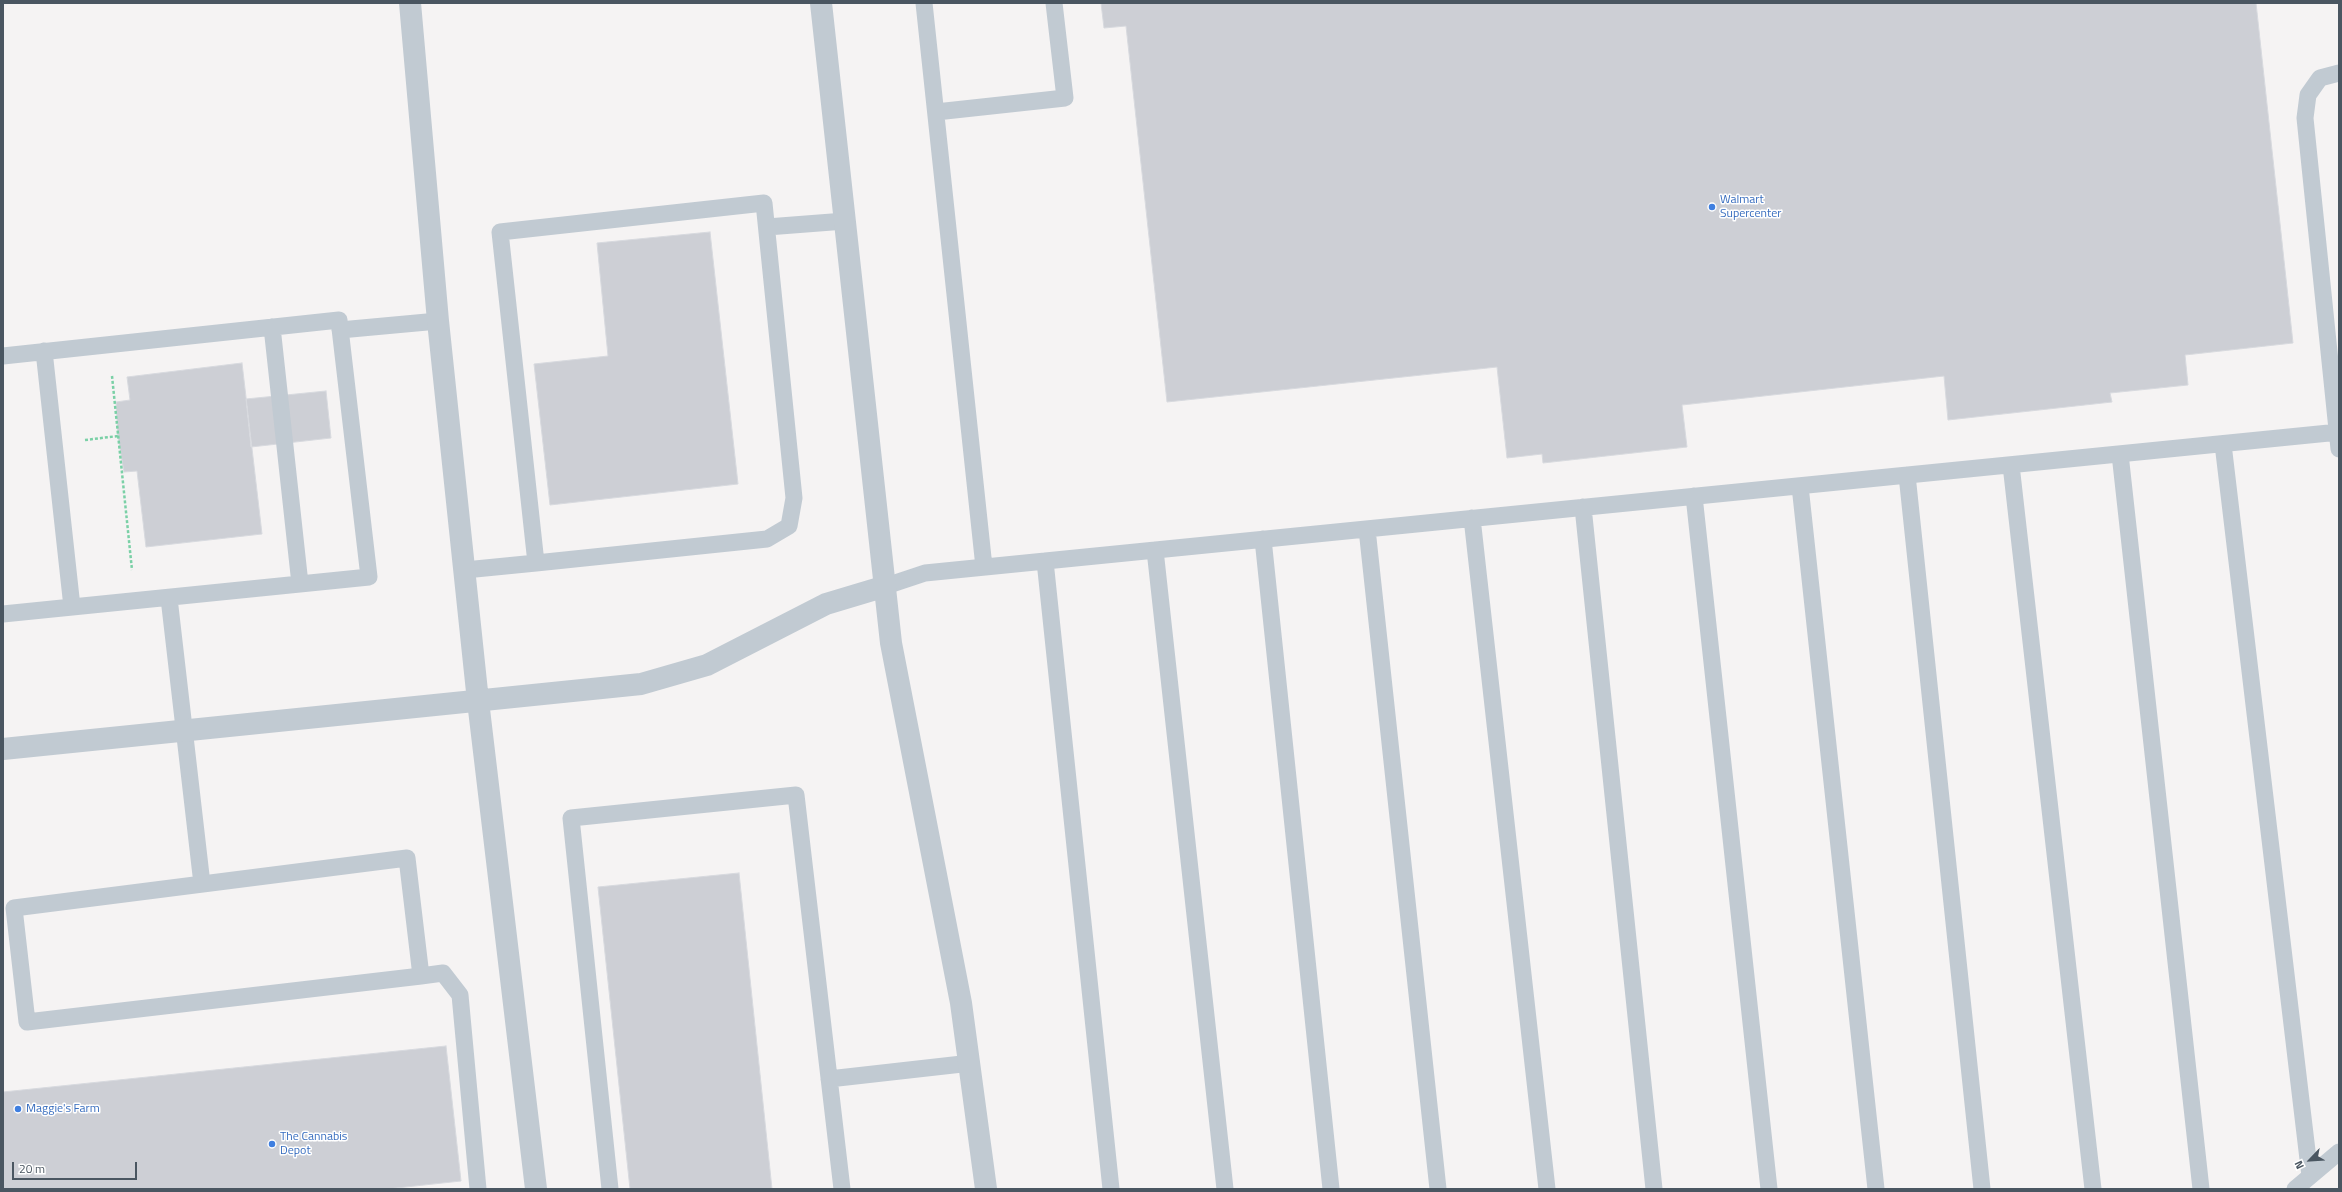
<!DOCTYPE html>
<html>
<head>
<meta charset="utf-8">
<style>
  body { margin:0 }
  #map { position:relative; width:2342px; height:1192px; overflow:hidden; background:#f5f3f3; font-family:"Titillium Web",sans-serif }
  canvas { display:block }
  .frame { position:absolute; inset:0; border:4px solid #4a5661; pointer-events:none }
  .north { position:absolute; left:2290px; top:1140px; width:40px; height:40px; -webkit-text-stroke:3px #fff; paint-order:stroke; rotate:245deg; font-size:11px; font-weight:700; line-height:16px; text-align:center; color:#4a5661 }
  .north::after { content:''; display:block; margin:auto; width:14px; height:18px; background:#4a5661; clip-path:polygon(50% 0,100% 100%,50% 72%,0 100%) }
  .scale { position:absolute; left:12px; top:1162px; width:125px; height:18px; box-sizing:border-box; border:2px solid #4a5661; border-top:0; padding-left:5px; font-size:12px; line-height:14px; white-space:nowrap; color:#4a5661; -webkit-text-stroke:3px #fff; paint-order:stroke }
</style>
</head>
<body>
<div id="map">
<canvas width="2342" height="1192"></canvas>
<div class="frame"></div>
<div class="north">N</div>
<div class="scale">20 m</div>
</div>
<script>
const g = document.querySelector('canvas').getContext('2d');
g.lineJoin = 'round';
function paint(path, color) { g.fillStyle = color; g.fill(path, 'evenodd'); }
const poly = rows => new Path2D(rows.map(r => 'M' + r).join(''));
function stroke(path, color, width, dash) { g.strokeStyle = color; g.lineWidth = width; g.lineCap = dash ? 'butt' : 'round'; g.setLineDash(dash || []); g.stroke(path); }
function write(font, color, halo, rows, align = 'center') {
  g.font = font + ' "Titillium Web",sans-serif'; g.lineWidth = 3; g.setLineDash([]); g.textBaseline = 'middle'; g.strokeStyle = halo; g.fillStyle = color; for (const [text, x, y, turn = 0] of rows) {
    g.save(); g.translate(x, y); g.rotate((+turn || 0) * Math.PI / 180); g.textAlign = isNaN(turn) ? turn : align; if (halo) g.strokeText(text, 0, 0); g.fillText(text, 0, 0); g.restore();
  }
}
const building = poly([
  [1101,3,2256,3,2293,343,2185,355,2188,385,2110,393,2112,402,1948,420,1944,376,1682,405,1687,447,1543,463,1542,454,1507,458,1497,367,1167,402,1126,26,1104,28,1101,3],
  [710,232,738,484,550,505,534,364,608,356,597,243,710,232],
  [242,363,262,534,146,547,137,471,124,472,118,436,116,402,130,400,127,377,242,363],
  [326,391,331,438,251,447,246,399,326,391],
  [739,873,772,1189,630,1189,598,887,739,873],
  [446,1046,461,1181,387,1189,3,1189,3,1092,446,1046]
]);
paint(building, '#cdcfd5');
stroke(building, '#d7d9de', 1);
stroke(poly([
  [112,376,132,570],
  [85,440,118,436]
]), '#7ad0a6', 2.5, [3, 2]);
stroke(poly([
  [924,3,984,567],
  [2339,73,2320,78,2308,95,2305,118,2339,449],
  [936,112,1065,98,1054,3],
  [767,227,845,221],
  [272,327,300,584],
  [340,330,438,321],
  [44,351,72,607],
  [3,356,339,320,369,577,3,614],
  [2223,444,2310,1176],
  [2120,454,2201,1189],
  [2011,465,2093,1189],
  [1907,475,1982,1189],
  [1800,486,1876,1189],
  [1694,496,1769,1189],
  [1583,507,1654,1189],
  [1472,518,1547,1189],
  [1367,529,1438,1189],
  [1263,539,1331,1189],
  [1155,550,1225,1189],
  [1045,561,1111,1189],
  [465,570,536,563,767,539,789,526,794,498,764,203,500,232,536,563],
  [886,586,925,573,2339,432],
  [169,598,202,884],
  [421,976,407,858,14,908,27,1022,421,976,443,973,460,995,478,1189],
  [829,1079,971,1063],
  [610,1189,571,818,796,795,842,1189],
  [2295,1189,2339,1152]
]), '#c1cad2', 17);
stroke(poly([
  [410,3,438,321,478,701,536,1189],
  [821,3,891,643,961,1003,986,1189],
  [3,749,641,684,707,665,826,604,886,586]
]), '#c1cad2', 22);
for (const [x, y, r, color] of [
  [1712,207,4,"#3f7fe0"],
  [18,1109,4,"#3f7fe0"],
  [272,1144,4,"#3f7fe0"]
]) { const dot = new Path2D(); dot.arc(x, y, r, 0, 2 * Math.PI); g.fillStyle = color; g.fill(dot); stroke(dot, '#fff', 1.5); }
write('12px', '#366cbe', '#fff', [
  ["Walmart",1720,200],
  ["Supercenter",1720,214],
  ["Maggie's Farm",26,1109],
  ["The Cannabis",280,1137],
  ["Depot",280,1151]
], 'left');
</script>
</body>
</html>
